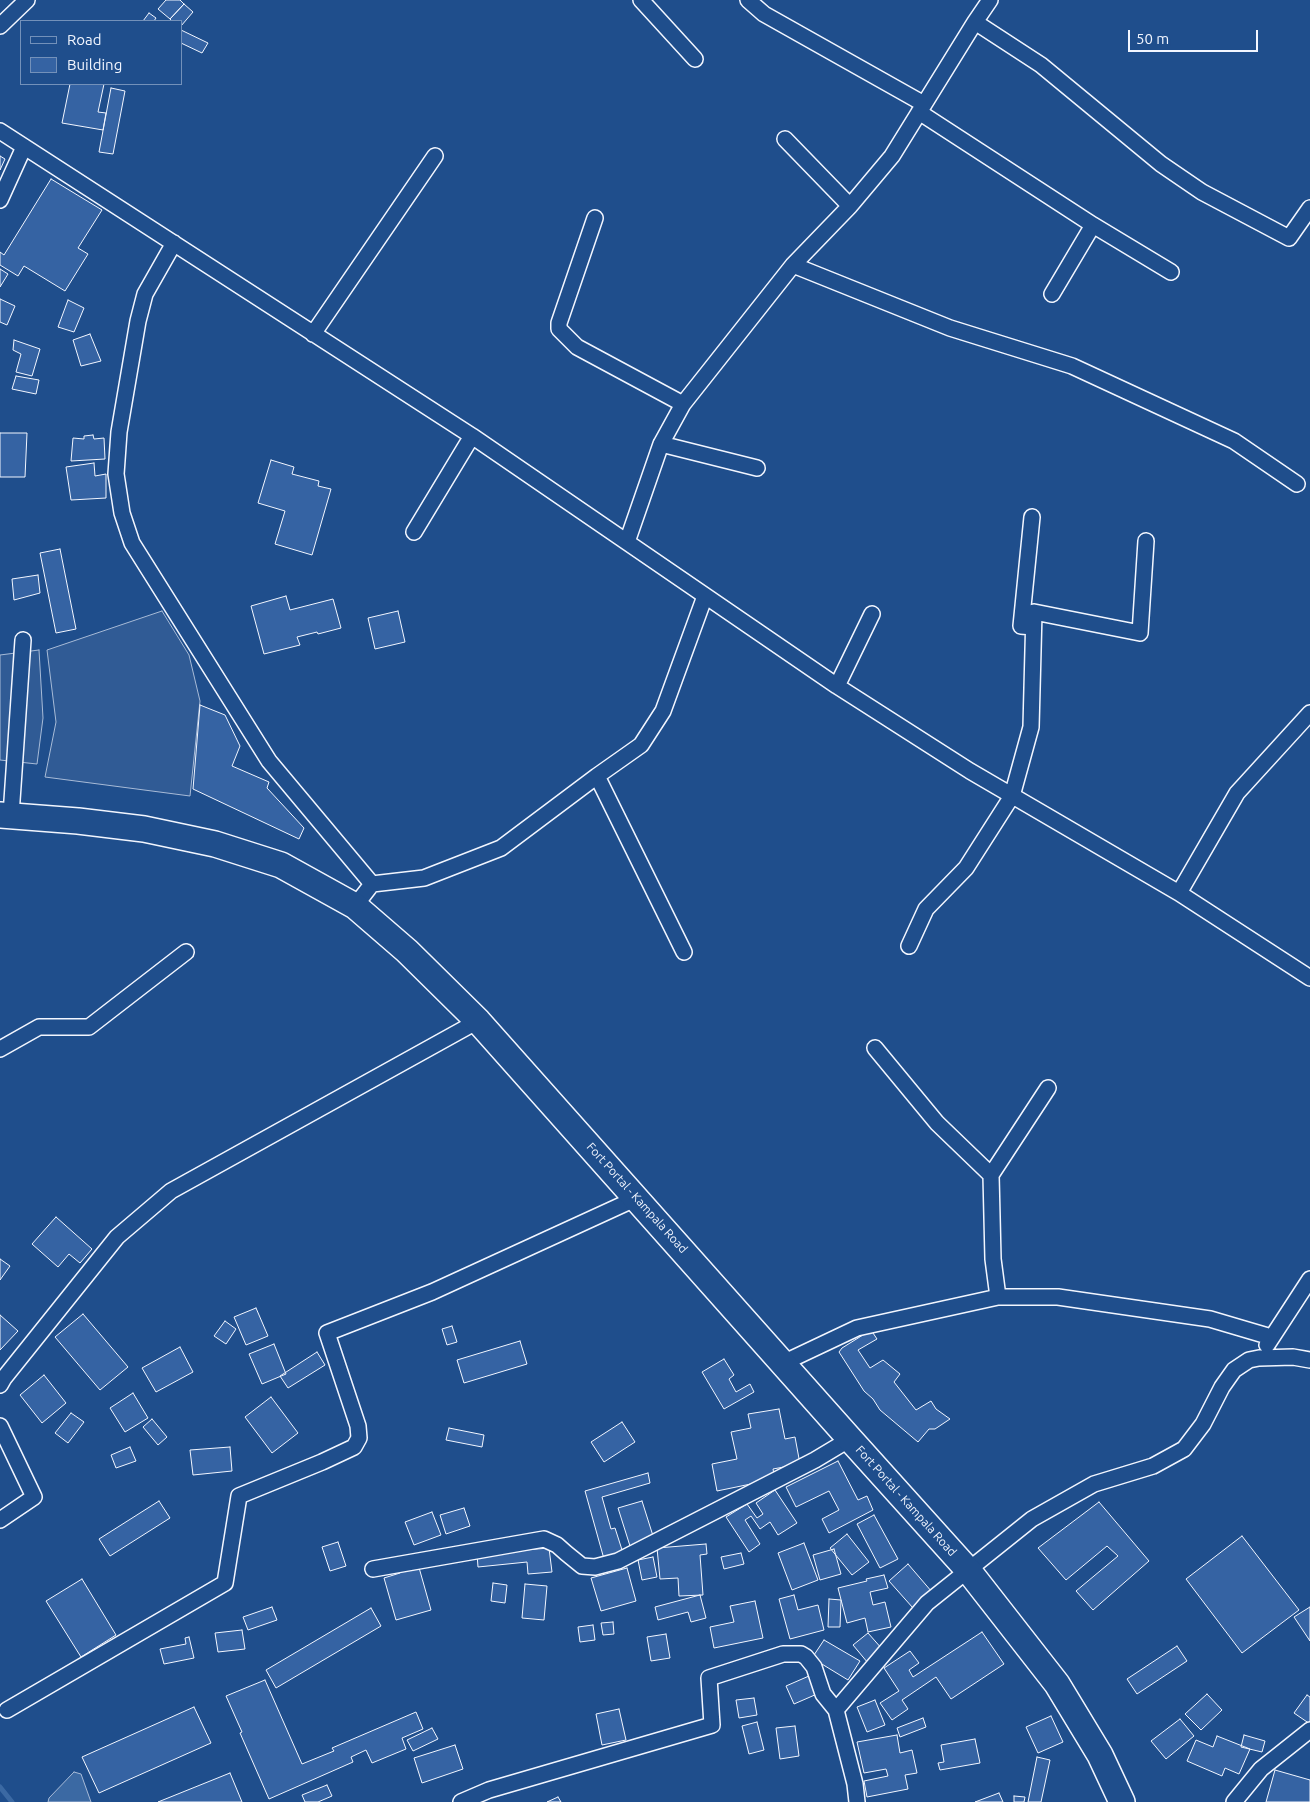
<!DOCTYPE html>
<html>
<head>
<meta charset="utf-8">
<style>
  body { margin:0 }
  #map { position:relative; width:1310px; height:1802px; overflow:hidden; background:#1f4e8c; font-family:Ubuntu,sans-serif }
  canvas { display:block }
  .legend { position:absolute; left:20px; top:20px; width:162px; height:65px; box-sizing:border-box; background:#1f4e8c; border:1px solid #7391ba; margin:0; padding:6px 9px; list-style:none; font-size:15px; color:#f2f6ff }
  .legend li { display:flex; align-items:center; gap:10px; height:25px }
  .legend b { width:25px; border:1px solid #7391ba }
  .scale { position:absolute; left:1128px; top:30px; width:130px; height:22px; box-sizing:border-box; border:2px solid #f2f6ff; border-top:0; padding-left:6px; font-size:15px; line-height:18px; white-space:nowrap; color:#f2f6ff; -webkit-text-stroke:4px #1f4e8c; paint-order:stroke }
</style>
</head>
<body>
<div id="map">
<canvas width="1310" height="1802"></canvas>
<ul class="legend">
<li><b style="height:6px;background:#1f4e8c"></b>Road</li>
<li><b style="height:14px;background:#3563a3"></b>Building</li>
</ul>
<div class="scale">50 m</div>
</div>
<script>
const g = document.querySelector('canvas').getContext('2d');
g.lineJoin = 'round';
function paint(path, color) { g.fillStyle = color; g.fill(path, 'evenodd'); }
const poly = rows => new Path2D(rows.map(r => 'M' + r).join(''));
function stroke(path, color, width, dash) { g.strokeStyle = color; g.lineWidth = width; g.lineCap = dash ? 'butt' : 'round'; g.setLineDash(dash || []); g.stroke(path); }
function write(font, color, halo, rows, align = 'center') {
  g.font = font + ' Ubuntu,sans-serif'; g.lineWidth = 4; g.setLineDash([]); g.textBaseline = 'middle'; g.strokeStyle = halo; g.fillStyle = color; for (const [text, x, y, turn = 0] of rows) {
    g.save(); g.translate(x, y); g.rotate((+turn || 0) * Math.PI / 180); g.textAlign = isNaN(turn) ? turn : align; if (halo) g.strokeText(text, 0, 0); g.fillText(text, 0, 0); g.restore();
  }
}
const parking = poly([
  [162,611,189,655,200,701,190,796,45,777,56,722,47,650,162,611],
  [39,650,43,718,37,764,0,760,0,655,39,650]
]);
paint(parking, '#305b95');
stroke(parking, '#a8bbd7', 1);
const water = poly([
  [74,1772,81,1774,91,1802,48,1802,49,1798,74,1772]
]);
paint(water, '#3b69a3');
stroke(water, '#a8bbd7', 1);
stroke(poly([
  [0,1787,12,1802]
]), '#3b69a3', 5);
const building = poly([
  [166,0,180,0,184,4,170,19,158,9,166,0],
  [184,4,193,12,181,26,181,21,172,21,170,19,184,4],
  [149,13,156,18,154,21,143,21,149,13],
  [181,30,208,43,202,53,181,43,181,30],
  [70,84,104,84,98,112,106,113,103,130,62,123,70,84],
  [111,88,125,91,113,154,99,152,111,88],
  [0,156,5,159,0,170,0,156],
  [51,179,102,210,78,248,88,254,65,291,24,266,18,276,0,265,0,252,4,255,51,179],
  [0,269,8,274,0,287,0,269],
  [0,299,15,306,7,325,0,322,0,299],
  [68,300,84,308,74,332,58,327,68,300],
  [90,334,101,361,81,366,73,340,90,334],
  [14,340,40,349,32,376,16,372,21,354,13,350,14,340],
  [16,376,39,380,36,394,12,389,16,376],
  [0,433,27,433,25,477,0,477,0,433],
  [93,435,94,439,104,438,105,459,71,461,73,438,84,439,84,436,93,435],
  [271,460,294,467,292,474,319,481,318,486,331,489,312,555,275,544,285,511,258,503,271,460],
  [94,463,95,476,106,474,106,498,71,500,66,467,94,463],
  [60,549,76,629,56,633,40,553,60,549],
  [38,575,40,593,14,600,12,579,38,575],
  [286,596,290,610,333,599,341,628,318,634,317,632,297,637,300,645,264,654,251,606,286,596],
  [398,611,405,642,375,649,368,618,398,611],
  [200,705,225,715,240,746,232,766,269,782,267,788,304,828,299,839,193,789,200,705],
  [56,1217,92,1249,80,1263,69,1254,58,1267,32,1244,56,1217],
  [0,1259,10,1266,0,1280,0,1259],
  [256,1308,268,1336,246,1345,234,1317,256,1308],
  [83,1314,128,1367,100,1390,55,1337,83,1314],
  [0,1315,18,1331,0,1350,0,1315],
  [225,1321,236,1329,226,1344,214,1336,225,1321],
  [452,1326,457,1342,447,1345,442,1329,452,1326],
  [871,1330,877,1339,858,1350,870,1368,883,1360,900,1374,894,1382,916,1410,931,1401,936,1409,950,1419,935,1429,929,1429,918,1442,880,1410,873,1399,864,1391,839,1352,842,1348,871,1330],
  [520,1341,527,1364,464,1383,457,1360,520,1341],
  [274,1344,286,1374,262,1384,249,1354,274,1344],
  [180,1347,193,1372,156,1392,142,1368,180,1347],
  [317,1352,325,1365,288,1388,280,1376,317,1352],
  [724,1359,734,1375,729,1379,736,1392,750,1384,754,1392,724,1409,702,1372,724,1359],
  [44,1375,66,1403,42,1423,20,1395,44,1375],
  [133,1393,148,1418,125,1432,110,1408,133,1393],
  [271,1397,298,1433,272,1453,245,1417,271,1397],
  [779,1409,785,1439,795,1437,800,1464,773,1469,775,1479,717,1491,712,1464,737,1459,731,1432,751,1428,748,1414,779,1409],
  [71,1413,84,1422,68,1443,55,1433,71,1413],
  [152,1419,167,1437,158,1445,143,1427,152,1419],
  [622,1422,635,1442,604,1462,591,1442,622,1422],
  [449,1428,484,1435,482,1447,446,1440,449,1428],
  [130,1447,136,1461,116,1468,111,1455,130,1447],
  [230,1447,232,1471,193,1475,190,1450,230,1447],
  [838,1461,858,1500,867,1496,873,1510,829,1533,822,1519,839,1510,829,1491,796,1507,786,1487,838,1461],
  [648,1473,650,1483,602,1497,611,1529,615,1528,623,1553,604,1559,585,1491,648,1473],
  [775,1490,797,1523,778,1535,770,1522,760,1529,751,1516,745,1520,760,1544,749,1552,726,1517,747,1504,757,1518,763,1514,756,1503,775,1490],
  [159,1501,170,1518,110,1556,99,1539,159,1501],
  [642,1501,654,1539,630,1546,618,1508,642,1501],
  [1099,1502,1149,1561,1093,1610,1076,1591,1118,1556,1107,1546,1066,1580,1038,1548,1099,1502],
  [464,1508,470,1526,446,1534,440,1515,464,1508],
  [432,1512,441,1535,414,1545,405,1522,432,1512],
  [874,1515,898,1559,880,1568,857,1524,874,1515],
  [847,1534,869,1562,852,1575,830,1548,847,1534],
  [1242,1536,1299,1610,1242,1653,1186,1579,1242,1536],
  [338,1542,346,1566,330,1571,322,1547,338,1542],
  [804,1543,818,1580,792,1590,778,1553,804,1543],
  [706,1544,707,1554,700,1555,703,1595,679,1596,678,1578,660,1579,657,1548,706,1544],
  [549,1548,552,1572,528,1574,527,1562,478,1567,477,1554,549,1548],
  [834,1549,841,1574,820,1580,813,1555,834,1549],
  [741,1553,744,1564,724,1569,721,1557,741,1553],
  [653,1557,657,1577,642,1580,638,1560,653,1557],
  [418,1564,431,1610,396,1620,384,1578,400,1573,399,1569,418,1564],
  [908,1564,932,1592,913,1608,889,1581,908,1564],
  [627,1568,636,1601,601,1611,591,1578,627,1568],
  [884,1575,888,1588,870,1592,873,1605,885,1602,891,1627,868,1632,865,1618,847,1623,838,1588,867,1581,866,1579,884,1575],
  [82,1579,116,1635,81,1657,46,1601,82,1579],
  [493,1583,507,1585,505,1603,491,1601,493,1583],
  [525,1584,547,1586,544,1620,522,1618,525,1584],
  [700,1595,706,1618,691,1622,688,1612,658,1620,655,1607,700,1595],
  [794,1595,798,1610,818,1605,824,1630,790,1639,779,1599,794,1595],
  [829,1599,841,1600,840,1627,828,1627,829,1599],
  [755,1601,763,1638,714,1648,710,1627,734,1622,730,1606,755,1601],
  [272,1607,277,1620,248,1630,243,1617,272,1607],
  [1310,1607,1310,1641,1294,1617,1310,1607],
  [371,1608,381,1626,276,1688,266,1670,371,1608],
  [613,1622,614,1634,603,1635,601,1623,613,1622],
  [593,1625,595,1640,580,1642,578,1627,593,1625],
  [242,1630,245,1649,218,1652,215,1633,242,1630],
  [982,1632,1004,1664,951,1699,936,1677,902,1700,908,1709,892,1720,880,1703,899,1691,884,1668,910,1651,919,1663,909,1670,913,1677,982,1632],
  [868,1633,883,1650,868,1663,853,1645,868,1633],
  [666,1634,670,1658,651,1661,647,1637,666,1634],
  [189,1637,194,1658,164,1664,160,1649,186,1644,185,1638,189,1637],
  [824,1640,860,1661,848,1680,812,1658,824,1640],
  [1177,1646,1187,1661,1137,1694,1127,1679,1177,1646],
  [809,1676,817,1694,794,1704,786,1686,809,1676],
  [265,1680,302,1764,334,1751,332,1748,416,1712,423,1729,402,1738,406,1749,372,1763,366,1750,351,1757,353,1762,269,1799,240,1733,242,1732,226,1696,265,1680],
  [1207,1694,1222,1710,1201,1730,1185,1714,1207,1694],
  [1307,1695,1310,1697,1310,1724,1294,1713,1307,1695],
  [754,1698,757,1715,739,1718,736,1700,754,1698],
  [875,1700,885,1725,867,1732,857,1707,875,1700],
  [194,1707,211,1743,99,1793,82,1757,194,1707],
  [619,1709,626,1740,602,1745,596,1714,619,1709],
  [1051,1716,1063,1742,1038,1753,1026,1727,1051,1716],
  [923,1718,926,1727,900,1737,897,1728,923,1718],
  [1180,1719,1194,1736,1166,1759,1151,1741,1180,1719],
  [757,1722,764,1750,749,1754,742,1726,757,1722],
  [795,1726,799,1756,780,1759,776,1728,795,1726],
  [432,1728,438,1739,413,1751,407,1740,432,1728],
  [897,1735,900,1753,912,1750,917,1773,905,1775,908,1789,867,1797,864,1781,888,1776,886,1769,864,1773,857,1742,897,1735],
  [1244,1735,1265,1741,1262,1752,1241,1747,1244,1735],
  [1217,1736,1250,1749,1239,1774,1225,1768,1222,1776,1187,1761,1196,1740,1213,1747,1217,1736],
  [975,1739,980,1763,940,1770,938,1763,944,1762,941,1745,975,1739],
  [455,1745,463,1769,422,1783,414,1758,455,1745],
  [1037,1757,1050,1760,1041,1802,1028,1802,1037,1757],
  [1275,1770,1310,1780,1310,1802,1266,1802,1275,1770],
  [230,1773,242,1802,158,1802,230,1773],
  [327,1785,332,1796,318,1802,305,1802,302,1795,327,1785],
  [999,1793,1003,1802,975,1802,999,1793],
  [1014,1796,1025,1797,1024,1802,1014,1802,1014,1796],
  [558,1797,561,1802,547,1802,558,1797]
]);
paint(building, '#3563a3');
stroke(building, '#f2f6ff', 1);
const minor = poly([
  [641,0,695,59],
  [748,0,764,14,924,104],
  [975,22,1041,65,1161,164,1202,192,1289,238,1310,208],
  [0,26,27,0],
  [919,112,1093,225,1171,272],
  [0,131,472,436,837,686,970,771,1179,893,1310,978],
  [785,139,850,206],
  [0,200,24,147],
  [595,218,559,323,559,329,577,347,683,404],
  [174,243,145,294,138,321,119,432,116,474,122,513,132,543,269,761,372,884],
  [793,265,950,328,1072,366,1234,441,1297,484],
  [1052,294,1093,225],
  [313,334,435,156],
  [661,444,757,468],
  [1032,517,1021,626,1033,627],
  [414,532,472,436],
  [627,542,661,444,683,404,793,265,850,206,892,156,975,22,990,0],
  [837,686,872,614],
  [597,776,684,952],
  [11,815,23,640],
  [1179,893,1237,793,1310,713],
  [355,906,372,884,424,878,501,848,597,776,641,745,663,711,705,596],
  [909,946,926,909,966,868,1012,796,1031,727,1034,612,1140,633,1146,541],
  [875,1048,937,1123,991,1175],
  [0,1049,39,1027,89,1027,186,952],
  [998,1297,993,1259,991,1175,1048,1088],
  [1267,1345,1310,1279],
  [783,1363,857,1328,998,1297,1058,1297,1210,1319,1271,1337],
  [0,1385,4,1378,117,1237,171,1191,478,1021],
  [0,1426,34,1497,0,1520],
  [373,1569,544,1539,557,1545,566,1553,582,1566,595,1567,618,1561,815,1460,850,1439],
  [7,1710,225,1583,239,1496,322,1462,354,1447,359,1438,358,1426,327,1333,432,1292,637,1198],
  [461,1802,489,1790,712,1725,709,1678,783,1654,801,1654,806,1657,814,1667,823,1694,836,1710],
  [857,1802,855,1784,836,1710,927,1603,1032,1519,1094,1484,1153,1466,1184,1449,1203,1424,1222,1387,1234,1370,1249,1360,1259,1358,1293,1357,1310,1360],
  [1234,1802,1261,1769,1310,1730]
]);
const primary = poly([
  [0,815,78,821,144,829,215,844,281,865,355,906,407,951,478,1021,850,1439,968,1570,1057,1684,1100,1755,1122,1802]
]);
stroke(minor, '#f2f6ff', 18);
stroke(primary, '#f2f6ff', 28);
stroke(minor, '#1f4e8c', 15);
stroke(primary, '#1f4e8c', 25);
write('12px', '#f2f6ff', '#1f4e8c', [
  ["Fort Portal - Kampala Road",637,1198,48],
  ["Fort Portal - Kampala Road",906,1501,48]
]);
</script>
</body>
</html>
